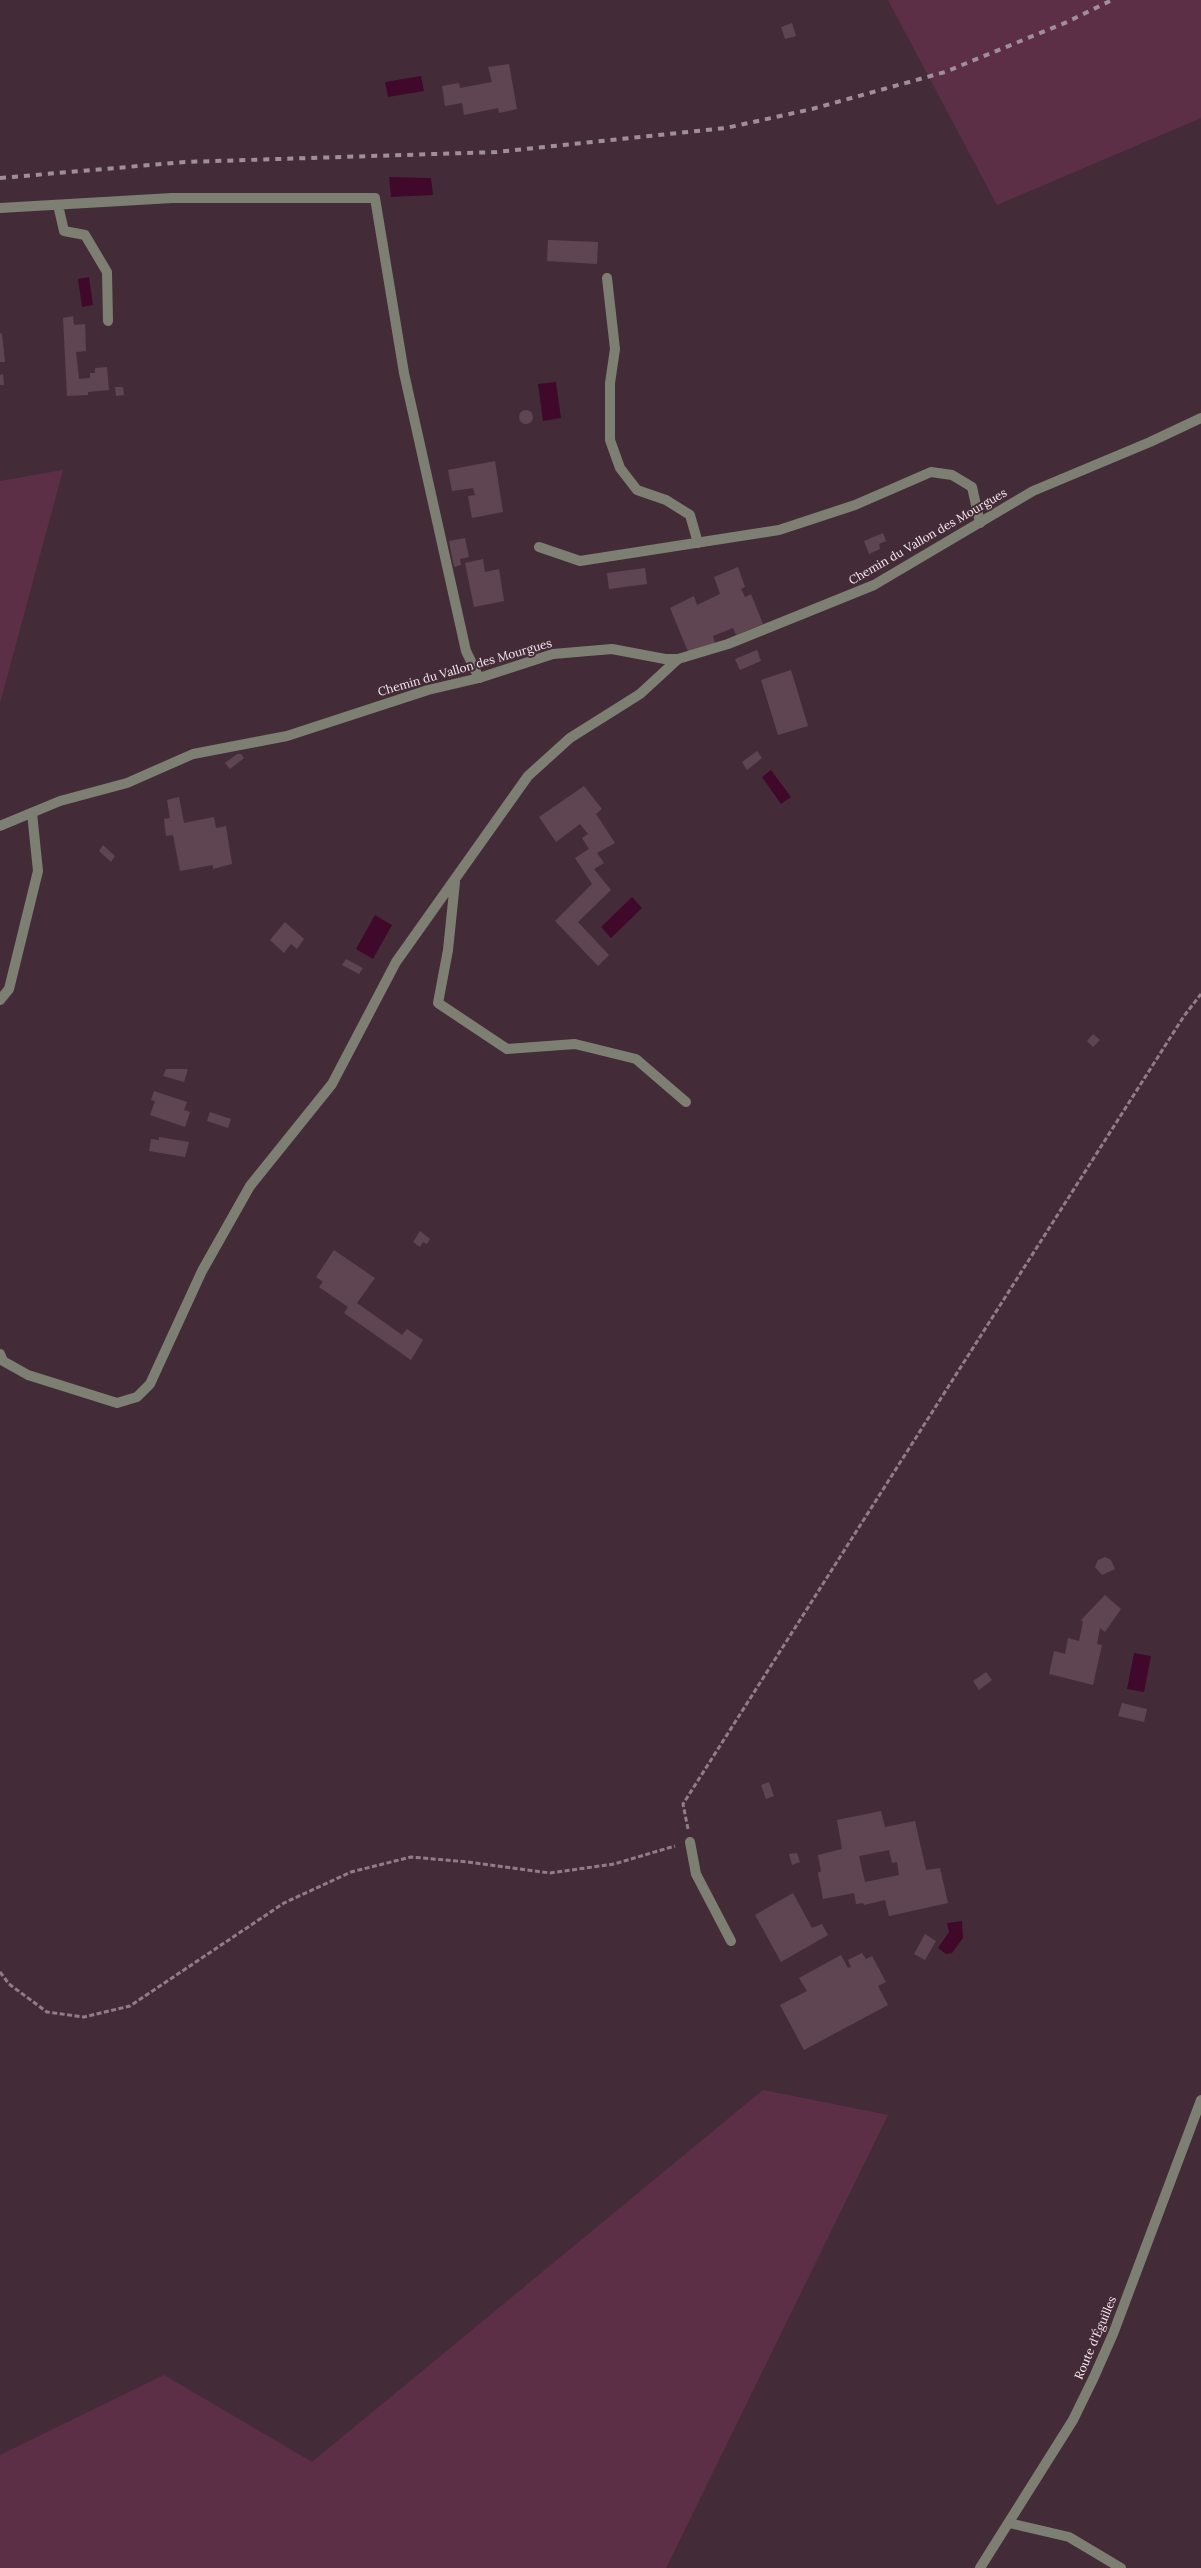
<!DOCTYPE html>
<html>
<head>
<meta charset="utf-8">
<style>
  body { margin:0 }
  canvas { display:block; background:#432c37 }
</style>
</head>
<body>
<canvas width="1201" height="2568"></canvas>
<script>
const g = document.querySelector('canvas').getContext('2d');
g.lineJoin = 'round';
function paint(path, color) { g.fillStyle = color; g.fill(path, 'evenodd'); }
const poly = rows => new Path2D(rows.map(r => 'M' + r).join(''));
function stroke(path, color, width, dash) { g.strokeStyle = color; g.lineWidth = width; g.lineCap = dash ? 'butt' : 'round'; g.setLineDash(dash || []); g.stroke(path); }
function write(font, color, halo, rows, align = 'center') {
  g.font = font + ' Lora,serif'; g.lineWidth = 4; g.setLineDash([]); g.textBaseline = 'middle'; g.strokeStyle = halo; g.fillStyle = color; for (const [text, x, y, turn = 0] of rows) {
    g.save(); g.translate(x, y); g.rotate((+turn || 0) * Math.PI / 180); g.textAlign = isNaN(turn) ? turn : align; if (halo) g.strokeText(text, 0, 0); g.fillText(text, 0, 0); g.restore();
  }
}
paint(poly([
  [888,0,1201,0,1201,118,997,205],
  [63,470,0,703,0,481],
  [763,2090,888,2115,666,2568,0,2568,0,2455,164,2375,312,2462]
]), '#5c2f46');
paint(poly([
  [421,76,424,91,388,97,385,82],
  [389,177,431,178,433,195,391,197],
  [89,277,93,305,82,307,78,279],
  [556,382,561,418,543,421,538,384],
  [771,770,791,797,781,804,762,777],
  [632,897,642,908,611,938,601,927],
  [375,915,392,925,373,959,356,949],
  [1134,1653,1151,1656,1144,1692,1127,1689],
  [962,1921,963,1938,952,1953,946,1954,938,1948,949,1932,947,1923]
]), '#40082a');
paint(poly([
  [792,23,796,36,785,39,781,27],
  [509,64,517,109,499,113,498,108,464,115,462,103,445,106,442,86,459,83,460,88,492,82,488,67],
  [548,240,598,242,597,264,547,261],
  [73,316,74,325,85,324,86,351,76,352,79,379,90,378,90,373,95,373,95,368,107,367,109,390,88,392,88,395,67,396,63,318],
  [2,333,5,362,0,362,0,334],
  [3,374,4,385,0,385,0,375],
  [115,387,123,387,124,395,116,396],
  '519 417a7 7 0 1 1 14 0a7 7 0 1 1-14 0Z',
  [495,461,503,512,472,518,468,496,475,495,473,488,452,491,448,470],
  [883,533,886,541,879,544,880,549,869,554,864,541],
  [465,538,469,557,460,559,461,565,454,567,449,541],
  [483,559,485,572,499,569,504,601,474,607,465,563],
  [738,567,745,587,741,589,745,597,751,594,763,624,736,635,733,628,713,636,715,643,689,654,670,608,694,596,697,605,720,594,714,577],
  [645,568,647,584,609,589,607,573],
  [757,650,761,661,740,670,735,659],
  [791,670,808,726,778,735,761,680],
  [757,751,762,758,747,770,742,762],
  [237,754,241,754,244,758,230,769,225,763],
  [584,786,602,809,596,814,615,843,597,853,604,863,594,869,611,890,578,922,609,955,598,966,555,921,592,884,575,858,589,849,582,838,588,834,580,824,556,842,539,817],
  [179,797,184,823,214,817,216,828,226,826,232,864,213,869,213,865,180,871,173,835,166,836,164,819,170,818,167,800],
  [103,845,115,856,111,862,99,851],
  [285,922,304,939,297,949,291,944,284,953,270,940],
  [346,959,363,968,359,974,342,965],
  [1093,1034,1100,1040,1093,1047,1087,1041],
  [166,1069,188,1069,184,1082,163,1076],
  [154,1091,187,1102,184,1110,190,1112,185,1127,150,1115,155,1101,151,1100],
  [210,1112,231,1119,228,1128,207,1121],
  [159,1137,189,1142,185,1157,149,1151,151,1139,159,1140],
  [420,1231,430,1239,427,1244,423,1242,420,1247,413,1242],
  [334,1250,375,1278,357,1303,402,1335,407,1329,423,1340,411,1360,344,1313,348,1307,319,1287,323,1282,316,1277],
  [1105,1557,1111,1560,1115,1569,1102,1575,1095,1567,1098,1560],
  [1105,1595,1121,1609,1105,1632,1100,1628,1097,1644,1102,1645,1093,1685,1049,1674,1054,1651,1065,1654,1068,1638,1079,1641,1083,1622,1081,1620],
  [986,1672,992,1680,979,1690,973,1681],
  [1122,1703,1147,1709,1144,1722,1118,1716],
  [769,1782,774,1796,766,1799,761,1785],
  [881,1811,885,1827,915,1821,926,1870,940,1868,948,1903,889,1916,885,1900,864,1905,863,1903,856,1904,854,1893,823,1899,818,1873,821,1871,818,1855,842,1849,837,1820],
  [889,1850,892,1863,897,1862,899,1875,865,1882,859,1856],
  [797,1853,800,1862,792,1865,789,1854],
  [793,1893,812,1928,822,1924,828,1935,781,1962,755,1915],
  [925,1934,936,1941,925,1960,914,1954],
  [862,1953,866,1959,872,1956,886,1982,878,1986,888,2005,804,2050,780,2005,807,1991,799,1978,841,1955,848,1968,851,1967,848,1960]
]), '#5e4551');
stroke(poly([
  [688,1829,683,1804,1184,1016,1201,994],
  [0,1972,9,1984,47,2012,84,2017,130,2006,284,1903,351,1872,411,1857,468,1862,550,1873,614,1864,675,1846]
]), '#917d87', 3, [5, 2.5]);
stroke(poly([
  [58,205,64,231,85,235,107,272,108,321],
  [0,208,172,198,375,198,404,373,466,651,479,678],
  [607,278,615,349,610,383,610,440,620,468,637,490,666,500,690,515,698,543],
  [539,547,580,561,779,530,855,505,931,472,952,475,972,487,980,523],
  [455,882,448,950,438,1003,507,1049,575,1044,636,1059,686,1102],
  [0,1000,9,989,38,871,32,813],
  [0,1354,3,1361,28,1375,117,1403,137,1397,150,1384,202,1271,250,1186,332,1084,396,962,528,776,570,738,640,694,678,659],
  [690,1842,696,1874,731,1941],
  [1009,2523,1069,2537,1121,2568]
]), '#7d7f73', 10);
stroke(poly([
  [0,826,60,801,127,783,193,754,287,736,428,690,479,678,553,654,612,649,665,659,678,659,728,644,874,585,1033,491,1150,442,1201,418]
]), '#7d7f73', 10);
stroke(poly([
  [980,2568,1073,2420,1094,2377,1113,2334,1201,2100]
]), '#7d7f73', 10);
stroke(poly([
  [0,178,185,162,497,152,726,128,812,109,945,72,1067,22,1112,0]
]), '#a18f97', 4, [6, 6]);
write('12px', '#f8e9f0', '#432c37', [
  ["Chemin du Vallon des Mourgues",928,537,-30],
  ["Chemin du Vallon des Mourgues",465,668,-16],
  ["Route d'Éguilles",1096,2338,-67]
]);
</script>
</body>
</html>
